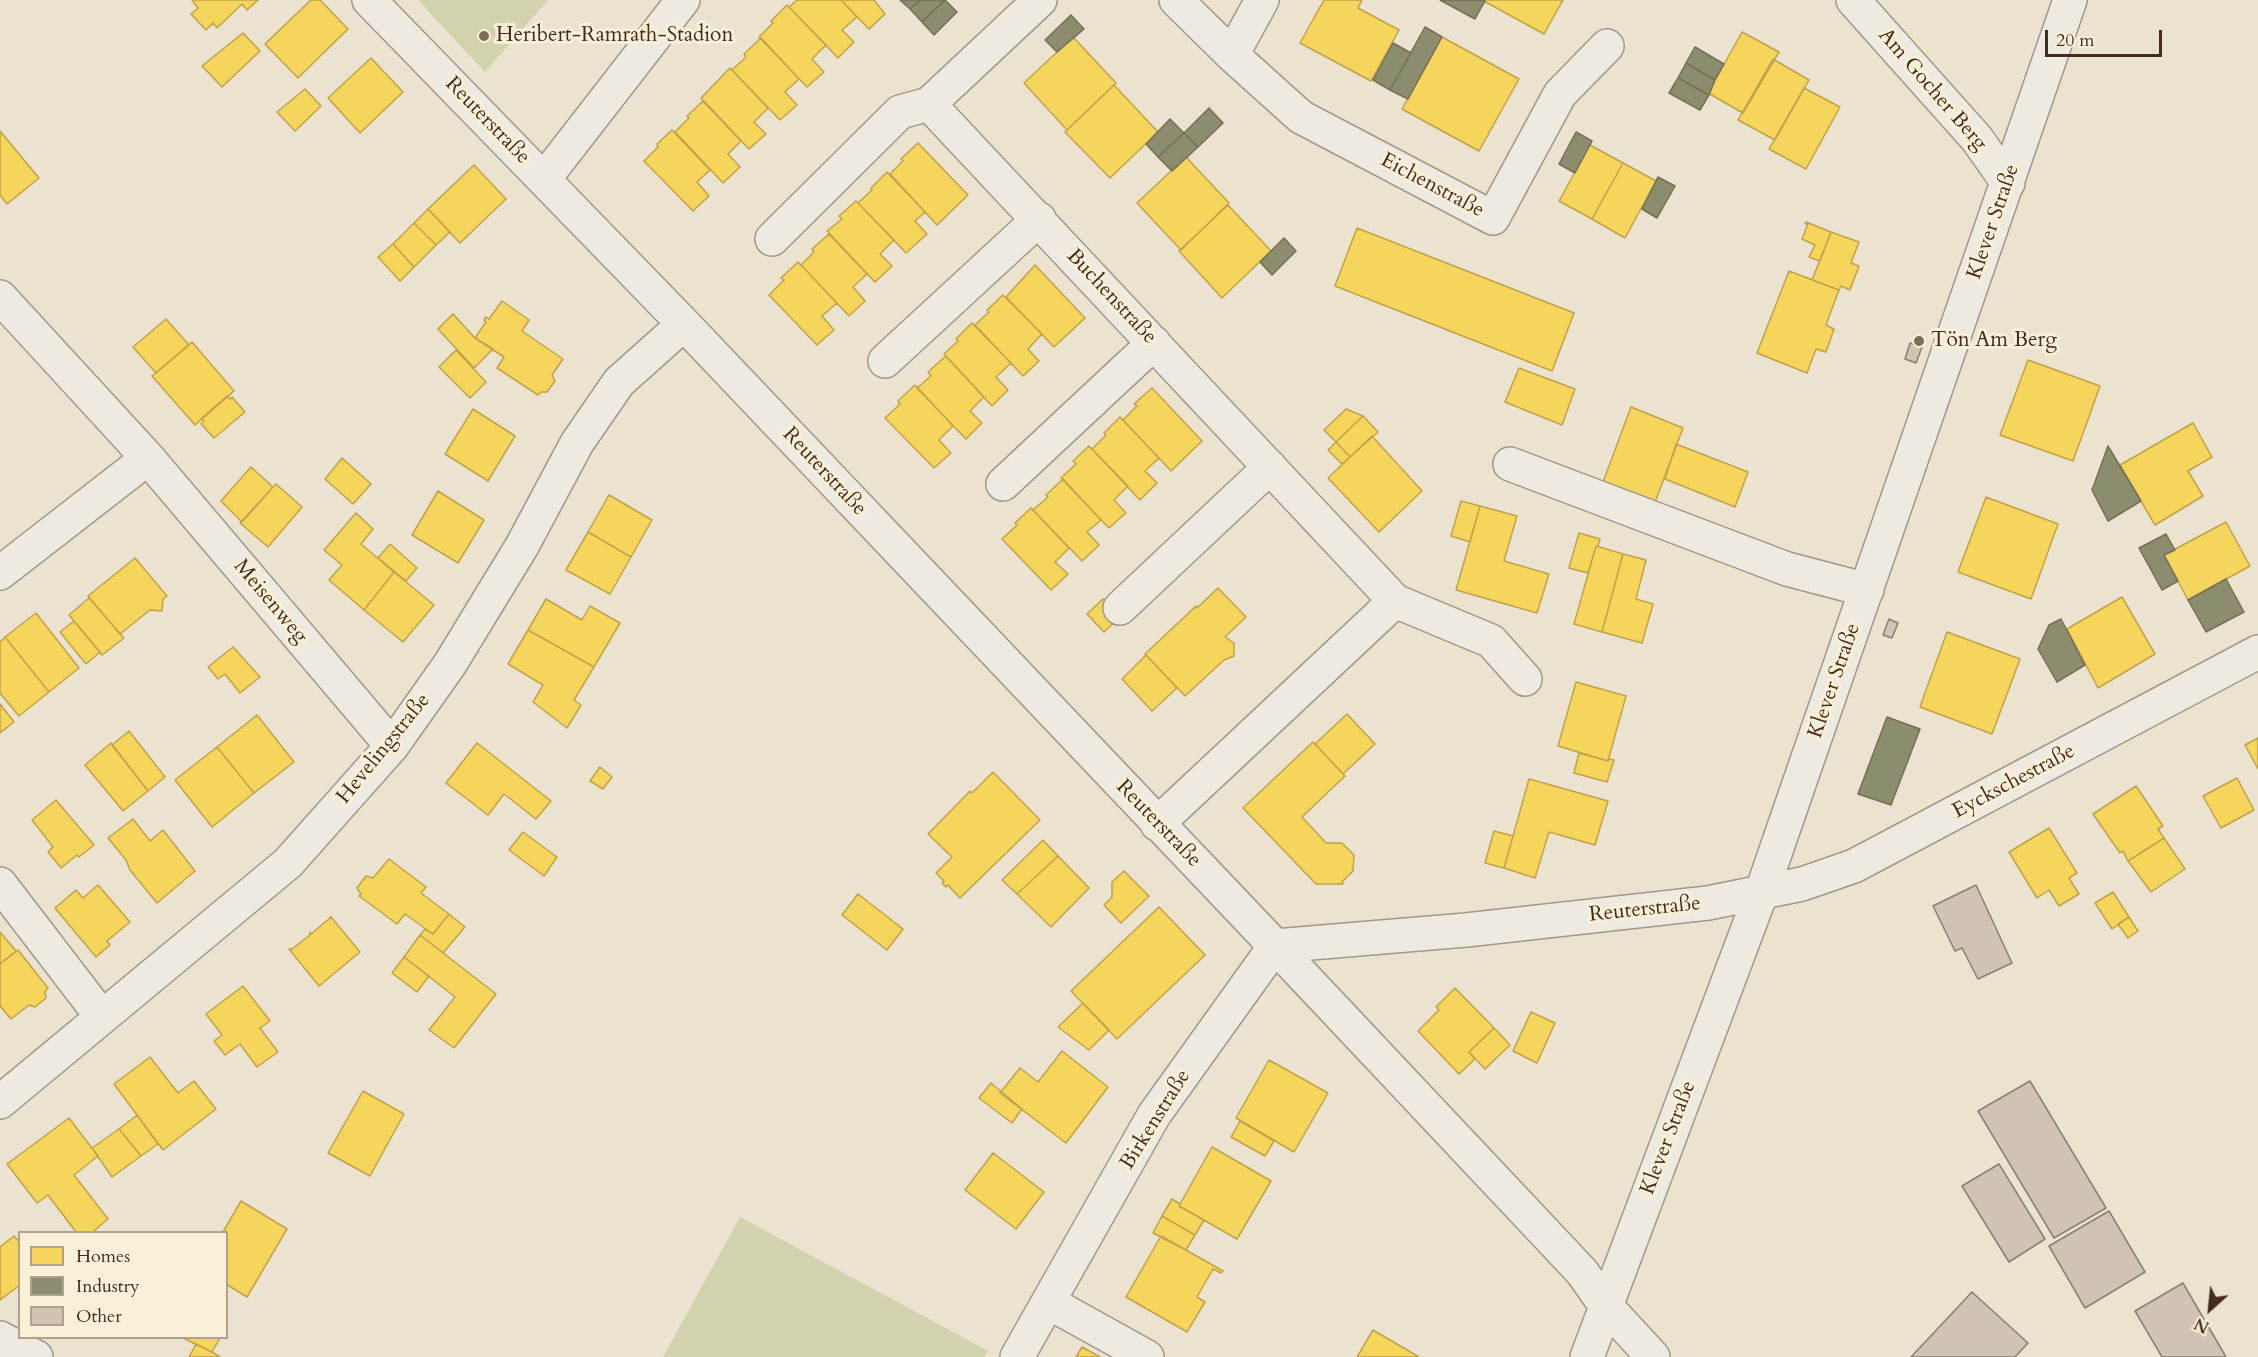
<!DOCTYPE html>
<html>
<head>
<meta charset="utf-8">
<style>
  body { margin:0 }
  #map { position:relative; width:2258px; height:1357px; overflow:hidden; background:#ebe2cf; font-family:Cardo,serif }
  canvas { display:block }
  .legend { position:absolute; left:18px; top:1231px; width:210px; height:108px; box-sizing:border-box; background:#faefd7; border:2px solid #b1a18d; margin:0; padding:8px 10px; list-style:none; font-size:18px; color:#432c1d }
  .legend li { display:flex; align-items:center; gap:12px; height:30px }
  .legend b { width:30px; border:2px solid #b1a18d }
  .north { position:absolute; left:2180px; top:1279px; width:60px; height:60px; -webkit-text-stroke:4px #faefd7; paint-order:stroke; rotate:207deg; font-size:16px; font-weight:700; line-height:24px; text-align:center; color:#432c1d }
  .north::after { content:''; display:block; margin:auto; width:21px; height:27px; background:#432c1d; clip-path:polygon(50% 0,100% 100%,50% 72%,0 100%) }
  .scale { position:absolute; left:2045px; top:30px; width:117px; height:27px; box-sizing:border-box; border:3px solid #432c1d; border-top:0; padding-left:8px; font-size:18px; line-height:21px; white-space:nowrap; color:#432c1d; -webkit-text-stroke:4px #faefd7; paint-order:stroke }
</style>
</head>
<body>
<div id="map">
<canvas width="2258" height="1357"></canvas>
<ul class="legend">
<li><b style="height:16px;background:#f6d55c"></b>Homes</li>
<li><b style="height:16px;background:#8c8c6e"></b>Industry</li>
<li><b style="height:16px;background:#d1c3b3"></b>Other</li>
</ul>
<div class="north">N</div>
<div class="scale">20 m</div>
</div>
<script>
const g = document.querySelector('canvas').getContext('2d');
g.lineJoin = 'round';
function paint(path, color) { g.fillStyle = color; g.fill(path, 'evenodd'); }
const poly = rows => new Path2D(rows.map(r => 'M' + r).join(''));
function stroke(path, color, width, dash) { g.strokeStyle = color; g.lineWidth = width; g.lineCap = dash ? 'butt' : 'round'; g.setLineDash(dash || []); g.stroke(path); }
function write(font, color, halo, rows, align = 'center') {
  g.font = font + ' Cardo,serif'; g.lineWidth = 6; g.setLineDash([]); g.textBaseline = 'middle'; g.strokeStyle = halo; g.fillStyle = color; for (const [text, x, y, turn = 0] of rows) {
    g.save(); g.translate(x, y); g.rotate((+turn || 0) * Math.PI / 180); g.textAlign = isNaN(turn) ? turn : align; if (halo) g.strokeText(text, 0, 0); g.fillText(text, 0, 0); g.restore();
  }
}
paint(poly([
  [418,0,548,0,485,72],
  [740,1217,988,1351,984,1357,663,1357]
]), '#d2d2ae');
const homes = poly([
  [192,0,258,0,247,10,242,4,217,28,213,23,206,30,191,14,198,8,192,0],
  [311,0,320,0,348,29,298,78,265,44,311,0],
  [797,0,841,0,857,17,842,30,854,42,838,58,789,7,797,0],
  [841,0,874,0,885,14,869,29,841,0],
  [1324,0,1362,0,1358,8,1399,30,1371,81,1300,43,1324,0],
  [1482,0,1563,0,1544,34,1482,0],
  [787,5,826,45,812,59,824,72,807,87,759,37,773,23,771,21,787,5],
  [1742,32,1779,52,1743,113,1708,93,1742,32],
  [243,33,260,51,222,87,202,66,243,33],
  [1073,37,1116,83,1067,130,1024,83,1073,37],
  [1442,37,1519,79,1479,151,1402,109,1442,37],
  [761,38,799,79,785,92,797,105,780,120,732,70,746,57,744,54,761,38],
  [371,58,403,92,360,133,328,98,371,58],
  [1773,59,1809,80,1775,140,1738,120,1773,59],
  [730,68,768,108,754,122,766,134,749,149,701,98,730,68],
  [1114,85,1158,132,1110,178,1065,132,1114,85],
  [1804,88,1840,107,1806,169,1769,149,1804,88],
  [305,89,321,106,295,131,277,112,305,89],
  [703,101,741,141,728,154,740,167,723,183,675,132,689,118,687,116,703,101],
  [672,130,710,170,697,182,709,196,693,211,644,161,658,147,657,144,672,130],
  [0,131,39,178,7,204,0,195,0,131],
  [918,143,968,195,937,225,890,174,903,161,901,159,918,143],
  [1590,145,1623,163,1592,219,1559,201,1590,145],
  [1186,157,1229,203,1181,250,1137,203,1186,157],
  [1623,163,1656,181,1625,238,1592,219,1623,163],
  [474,165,506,199,460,243,428,209,474,165],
  [887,172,925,212,915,221,927,234,906,253,858,203,872,190,871,188,887,172],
  [856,201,894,240,880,254,892,266,875,282,827,231,842,219,839,216,856,201],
  [1228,205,1271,251,1222,298,1179,251,1228,205],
  [428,209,450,232,436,245,414,223,428,209],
  [1806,222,1831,232,1820,261,1809,257,1815,245,1802,239,1808,224,1805,224,1806,222],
  [414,223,436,245,414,267,393,244,414,223],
  [1357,228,1574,313,1552,371,1335,286,1357,228],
  [1831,232,1859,242,1851,263,1859,266,1850,290,1841,286,1839,290,1812,280,1831,232],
  [829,234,867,274,853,287,865,301,849,316,801,265,814,252,812,249,829,234],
  [393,244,414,267,400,281,378,257,393,244],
  [798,262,837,303,822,316,834,330,817,345,769,295,784,280,781,278,798,262],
  [1035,265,1085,318,1054,347,1006,297,1035,265],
  [1789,271,1839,290,1826,325,1834,329,1826,352,1816,349,1807,373,1757,353,1789,271],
  [1003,295,1042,334,1028,349,1039,361,1023,376,975,325,989,312,987,310,1003,295],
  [502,301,529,320,522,331,563,359,552,375,555,381,547,392,541,392,538,395,497,368,504,357,475,338,486,322,484,320,486,317,489,319,502,301],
  [453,314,475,338,493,349,474,368,438,329,453,314],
  [166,319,189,345,156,373,133,347,166,319],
  [972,323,1011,363,996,377,1008,390,992,406,944,354,958,341,956,339,972,323],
  [192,342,234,391,195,425,152,376,192,342],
  [456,350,486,382,470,398,439,367,456,350],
  [946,356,984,397,970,411,982,423,966,439,917,388,931,376,928,372,946,356],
  [2028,360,2100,386,2073,461,2000,435,2028,360],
  [1519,368,1575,389,1562,425,1505,402,1519,368],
  [915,385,953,426,939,440,951,453,934,468,885,418,900,404,898,401,915,385],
  [1152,388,1202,441,1171,471,1123,420,1137,406,1134,404,1152,388],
  [227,396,230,399,232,397,245,412,214,438,201,424,204,421,201,419,227,396],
  [1631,407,1683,428,1654,505,1602,485,1631,407],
  [473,409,515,436,488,481,445,454,473,409],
  [1346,409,1363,416,1336,442,1324,430,1346,409],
  [1363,416,1378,432,1350,457,1336,442,1363,416],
  [1120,417,1159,458,1145,471,1157,483,1140,500,1092,449,1106,435,1104,433,1120,417],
  [2193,423,2212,457,2188,471,2203,496,2155,525,2120,465,2193,423],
  [1372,436,1422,491,1379,532,1328,478,1372,436],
  [1336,442,1350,457,1342,464,1328,450,1336,442],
  [1676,444,1748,472,1735,507,1665,479,1676,444],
  [1089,446,1128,486,1114,500,1126,513,1109,528,1061,478,1076,464,1073,461,1089,446],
  [342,458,371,484,353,504,325,479,342,458],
  [251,467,273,487,242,522,221,501,251,467],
  [1063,479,1101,520,1087,532,1099,545,1082,561,1033,510,1048,497,1046,495,1063,479],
  [276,484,302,507,268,547,240,523,276,484],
  [438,491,484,520,458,563,412,535,438,491],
  [609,495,652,520,631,557,588,532,609,495],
  [1986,497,2058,524,2031,599,1958,572,1986,497],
  [1461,501,1480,506,1470,542,1451,536,1461,501],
  [1480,506,1517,516,1504,561,1549,574,1537,613,1456,590,1480,506],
  [1031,508,1069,548,1055,562,1068,574,1051,590,1002,539,1017,525,1015,523,1031,508],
  [356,513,373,529,361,544,394,572,364,610,329,580,342,565,324,550,356,513],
  [2226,522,2250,566,2188,600,2164,555,2226,522],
  [588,532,631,557,610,594,566,570,588,532],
  [1579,533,1600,539,1598,546,1596,546,1588,573,1569,568,1579,533],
  [390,544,417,568,406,581,378,558,390,544],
  [1596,546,1623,554,1602,632,1574,624,1596,546],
  [1623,554,1646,560,1636,599,1653,604,1642,643,1602,632,1623,554],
  [135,558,167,596,163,599,162,611,150,610,120,634,88,596,135,558],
  [394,572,434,605,403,642,364,610,394,572],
  [1218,588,1246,617,1225,637,1234,643,1234,656,1224,660,1185,696,1145,654,1196,606,1197,608,1218,588],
  [2122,597,2155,654,2098,688,2067,629,2122,597],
  [89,598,124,638,102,655,69,615,89,598],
  [546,599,582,620,590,606,620,623,594,667,528,630,546,599],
  [1103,599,1120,617,1104,632,1087,614,1103,599],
  [36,613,79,668,49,692,5,637,36,613],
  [74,621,100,652,86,664,60,632,74,621],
  [528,630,594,667,574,700,581,705,567,728,533,702,543,685,508,664,528,630],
  [1947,632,2020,659,1992,734,1920,707,1947,632],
  [5,637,49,692,19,716,0,693,0,642,5,637],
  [233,647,260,677,240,693,225,674,218,679,208,667,233,647],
  [1146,655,1177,688,1152,711,1122,679,1146,655],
  [1576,682,1626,696,1608,761,1558,746,1576,682],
  [0,704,14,722,0,733,0,704],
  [1347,714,1375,744,1343,774,1315,744,1347,714],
  [257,715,294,762,254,793,217,747,257,715],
  [129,731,165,777,148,791,112,745,129,731],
  [2258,738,2258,769,2245,745,2258,738],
  [1313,742,1345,776,1302,817,1326,843,1342,843,1354,855,1353,871,1342,882,1343,884,1316,884,1243,808,1313,742],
  [111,743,148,791,123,811,85,765,111,743],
  [477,743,551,801,536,819,504,794,488,815,446,783,477,743],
  [217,747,254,793,212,827,175,780,217,747],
  [1579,753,1608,761,1608,759,1614,760,1607,782,1574,773,1579,753],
  [600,767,612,777,603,789,590,781,600,767],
  [993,772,1040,820,960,898,948,885,946,887,942,883,944,881,936,873,952,857,928,834,970,791,972,793,993,772],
  [2237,778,2254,810,2221,828,2203,796,2237,778],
  [1529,779,1608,801,1595,845,1549,832,1535,878,1504,868,1529,779],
  [2136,786,2163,826,2158,829,2164,838,2128,861,2123,851,2120,853,2093,814,2136,786],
  [56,800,94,845,79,857,77,855,61,868,48,852,53,847,32,820,56,800],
  [133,819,150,841,163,830,195,871,157,903,130,870,126,860,108,838,133,819],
  [2049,828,2077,873,2069,878,2079,894,2059,906,2049,890,2037,898,2009,852,2049,828],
  [1494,831,1513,836,1504,868,1485,863,1494,831],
  [523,832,557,857,544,876,509,850,523,832],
  [2164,838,2185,869,2151,892,2128,861,2164,838],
  [1043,840,1058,856,1017,894,1002,880,1043,840],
  [1058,856,1089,888,1051,927,1017,894,1058,856],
  [389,859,426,887,421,893,449,914,433,934,405,914,397,924,359,896,361,894,357,888,366,876,373,878,389,859],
  [1124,871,1149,896,1121,923,1104,905,1112,897,1112,882,1124,871],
  [98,885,130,922,107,941,110,945,96,957,55,908,76,890,83,898,98,885],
  [2113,892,2129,917,2112,929,2095,903,2113,892],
  [858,894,903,929,887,950,842,915,858,894],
  [1159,907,1205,955,1117,1039,1071,991,1159,907],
  [449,914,465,927,443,953,420,935,425,929,433,934,449,914],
  [331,917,360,952,319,986,289,949,292,949,310,935,310,932,311,934,331,917],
  [2129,917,2138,931,2128,938,2118,924,2129,917],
  [0,932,16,951,0,964,0,932],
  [420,935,496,994,454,1048,429,1030,455,997,404,957,420,935],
  [18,950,48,988,45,992,46,998,35,1007,29,1005,11,1019,0,1006,0,964,18,950],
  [404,957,429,976,417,992,392,973,404,957],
  [243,986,270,1021,260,1028,278,1052,257,1067,240,1044,225,1055,214,1041,222,1035,206,1014,243,986],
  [1455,988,1494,1028,1469,1052,1475,1059,1459,1074,1418,1031,1439,1010,1436,1007,1455,988],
  [1083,1003,1109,1030,1089,1050,1058,1027,1083,1003],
  [1531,1012,1555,1023,1537,1063,1513,1051,1531,1012],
  [1494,1028,1510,1045,1485,1069,1469,1052,1494,1028],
  [1062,1051,1108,1087,1066,1143,1000,1093,1020,1068,1038,1082,1062,1051],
  [150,1057,178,1093,194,1081,216,1109,163,1150,114,1084,150,1057],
  [1269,1060,1328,1093,1294,1152,1236,1118,1269,1060],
  [991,1083,1022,1109,1012,1123,979,1098,991,1083],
  [363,1091,404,1114,370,1176,328,1153,363,1091],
  [137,1115,158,1144,141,1156,119,1129,137,1115],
  [69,1118,98,1156,74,1175,108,1219,95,1230,97,1232,76,1232,48,1195,37,1203,7,1164,69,1118],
  [1240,1121,1274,1141,1265,1156,1231,1137,1240,1121],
  [119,1129,141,1156,112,1177,92,1148,119,1129],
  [1212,1147,1271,1181,1237,1239,1179,1206,1212,1147],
  [993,1153,1044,1192,1016,1229,965,1190,993,1153],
  [1172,1199,1180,1204,1179,1206,1204,1220,1195,1235,1162,1216,1172,1199],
  [241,1201,287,1229,247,1297,226,1284,226,1232,223,1232,241,1201],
  [1162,1216,1195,1235,1186,1250,1153,1233,1162,1216],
  [14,1236,20,1243,20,1285,0,1300,0,1247,14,1236],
  [1161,1236,1223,1271,1221,1273,1213,1269,1197,1297,1205,1302,1187,1332,1126,1297,1161,1236],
  [1373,1330,1419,1357,1357,1357,1373,1330],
  [183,1338,220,1338,212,1352,183,1338],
  [196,1344,212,1352,220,1357,189,1357,196,1344],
  [1082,1347,1100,1357,1076,1357,1082,1347]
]);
paint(homes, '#f6d55c');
stroke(homes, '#c0a249', 1.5);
const industry = poly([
  [900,0,920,0,910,9,900,0],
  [920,0,945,0,922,22,910,9,920,0],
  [945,0,957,12,934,35,922,22,945,0],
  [1440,0,1482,0,1485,1,1475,19,1440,0],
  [1071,15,1084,29,1057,52,1045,40,1071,15],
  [1425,27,1442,37,1408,99,1390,90,1425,27],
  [1393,43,1411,53,1390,90,1373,80,1393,43],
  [1695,47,1724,64,1715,80,1686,63,1695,47],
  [1686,63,1715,80,1709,95,1678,78,1686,63],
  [1678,78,1709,95,1700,110,1669,93,1678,78],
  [1209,108,1223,123,1198,147,1184,133,1209,108],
  [1170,119,1184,133,1158,157,1146,144,1170,119],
  [1576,132,1592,141,1575,173,1559,164,1576,132],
  [1184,133,1198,147,1172,171,1158,157,1184,133],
  [1658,177,1675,186,1657,218,1642,209,1658,177],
  [1284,238,1296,251,1272,275,1260,262,1284,238],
  [2108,446,2141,501,2108,521,2092,490,2108,446],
  [2166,534,2175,550,2164,555,2178,581,2162,590,2139,548,2166,534],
  [2226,579,2244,612,2206,632,2188,600,2226,579],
  [2061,619,2085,665,2057,682,2038,649,2049,625,2061,619],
  [1887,717,1920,729,1891,805,1858,794,1887,717]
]);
paint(industry, '#8c8c6e');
stroke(industry, '#766f56', 1.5);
const building = poly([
  [1910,343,1922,347,1916,363,1905,359,1910,343],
  [1889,619,1898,623,1892,638,1883,635,1889,619],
  [1976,885,2012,963,1978,979,1962,948,1955,951,1933,906,1976,885],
  [2030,1081,2106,1208,2054,1238,1978,1111,2030,1081],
  [1999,1164,2045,1239,2009,1262,1962,1186,1999,1164],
  [2109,1211,2145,1272,2085,1308,2049,1246,2109,1211],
  [2183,1283,2226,1357,2162,1357,2135,1311,2183,1283],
  [1972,1292,2028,1343,2015,1357,1911,1357,1972,1292]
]);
paint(building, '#d1c3b3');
stroke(building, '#888074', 1.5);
const minor = poly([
  [369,0,684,324,1275,946,1582,1272,1606,1306,1653,1357],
  [1040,0,929,104,1395,601,1157,824],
  [1176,0,1232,55,1301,117,1493,218,1560,94,1607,46],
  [1853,0,1977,139,2008,183],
  [1232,55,1262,0],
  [544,179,683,0],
  [772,239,900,112,929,104],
  [0,297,148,458,392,746],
  [885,361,1039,219],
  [1510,464,1787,569,1867,590],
  [1003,484,1154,343],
  [0,573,148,458],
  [1395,601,1491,641,1525,679],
  [1120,608,1270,467],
  [0,884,102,1017],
  [1275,946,1466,930,1708,903,1802,884,1854,866,2258,652],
  [0,1102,288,863,392,746,450,664,522,546,577,443,619,382,684,324],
  [1048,1302,1147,1357],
  [0,1338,36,1357],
  [1017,1357,1154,1115,1275,946],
  [1587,1357,1762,891,2070,0]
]);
stroke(minor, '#a0988b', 36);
stroke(minor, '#eeeadf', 33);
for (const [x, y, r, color] of [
  [484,36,6,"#7e6c5b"],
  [1919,341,6,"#7e6c5b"]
]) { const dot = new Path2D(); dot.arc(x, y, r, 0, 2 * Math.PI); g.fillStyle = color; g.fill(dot); stroke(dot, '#faefd7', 2); }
write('21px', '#432c1d', '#faefd7', [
  ["Heribert-Ramrath-Stadion",496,36],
  ["Tön Am Berg",1931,341]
], 'left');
write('21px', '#432c1d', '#faefd7', [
  ["Am Gocher Berg",1932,90,49],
  ["Reuterstraße",487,121,46],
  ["Eichenstraße",1432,186,28],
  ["Klever Straße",1994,222,-71],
  ["Buchenstraße",1111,297,47],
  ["Reuterstraße",824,472,47],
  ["Meisenweg",270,602,50],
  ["Klever Straße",1835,681,-71],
  ["Hevelingstraße",384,749,-51],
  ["Eyckschestraße",2014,782,-28],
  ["Reuterstraße",1158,824,46],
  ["Reuterstraße",1645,910,-6],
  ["Birkenstraße",1156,1120,-58],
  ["Klever Straße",1669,1138,-69]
]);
</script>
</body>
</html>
